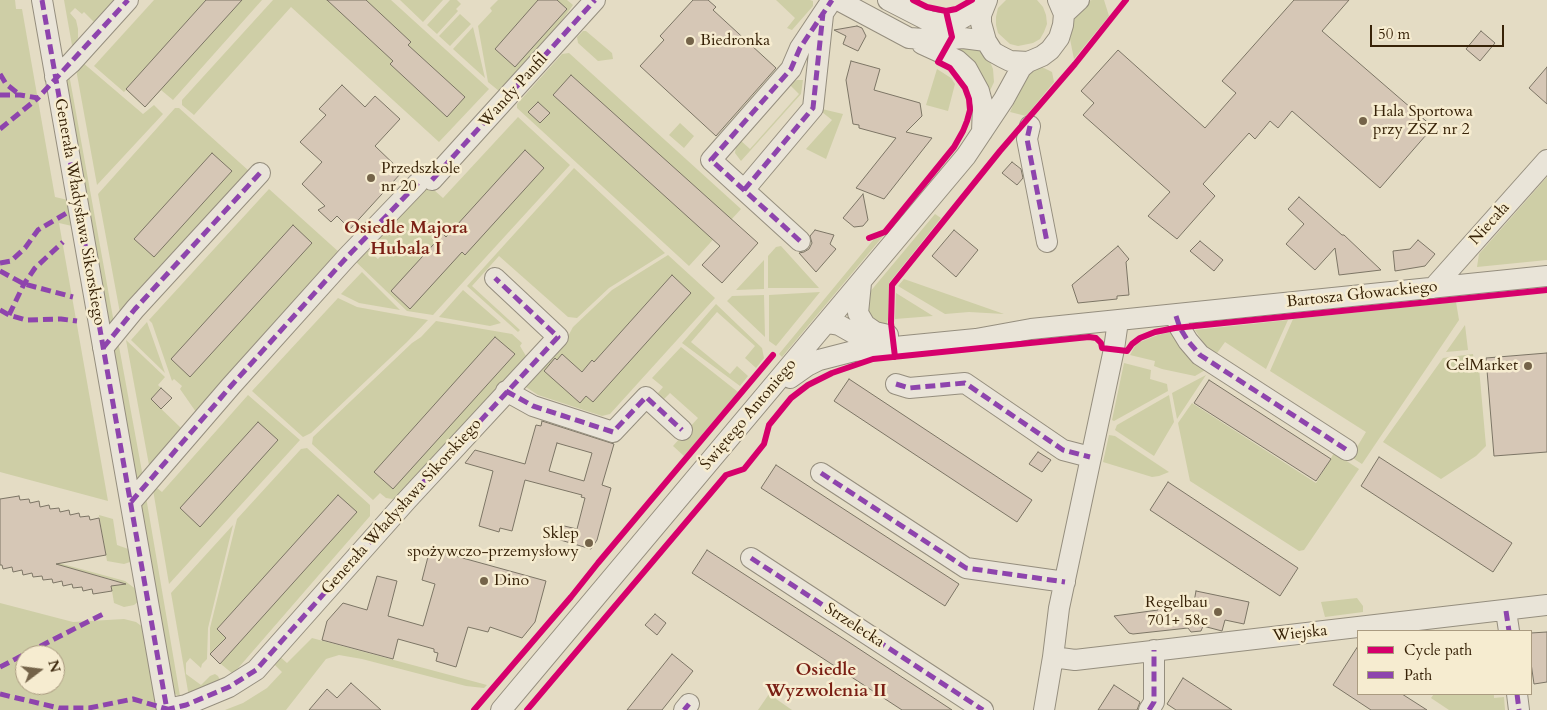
<!DOCTYPE html>
<html>
<head>
<meta charset="utf-8">
<style>
  body { margin:0 }
  #map { position:relative; width:1547px; height:710px; overflow:hidden; background:#e4dcc4; font-family:Cardo,serif }
  canvas { display:block }
  .legend { position:absolute; left:1357px; top:630px; width:175px; height:65px; box-sizing:border-box; background:#f6ecd0; border:1px solid #aa9b80; margin:0; padding:6px 9px; list-style:none; font-size:15px; color:#372207 }
  .legend li { display:flex; align-items:center; gap:10px; height:25px }
  .legend b { width:25px; border:1px solid #aa9b80 }
  .north { position:absolute; left:15px; top:645px; width:50px; height:50px; box-sizing:border-box; background:#f6ecd0; border:1px solid #aa9b80; border-radius:50%; rotate:75deg; font-size:14px; font-weight:700; line-height:20px; text-align:center; color:#372207 }
  .north::after { content:''; display:block; margin:auto; width:18px; height:22px; background:#746349; clip-path:polygon(50% 0,100% 100%,50% 72%,0 100%) }
  .scale { position:absolute; left:1370px; top:25px; width:134px; height:22px; box-sizing:border-box; border:2px solid #372207; border-top:0; padding-left:6px; font-size:15px; line-height:18px; white-space:nowrap; color:#372207; -webkit-text-stroke:4px #f6ecd0; paint-order:stroke }
</style>
</head>
<body>
<div id="map">
<canvas width="1547" height="710"></canvas>
<ul class="legend">
<li><b style="height:6px;background:#d6006c"></b>Cycle path</li>
<li><b style="height:6px;background:#8e44ad"></b>Path</li>
</ul>
<div class="north">N</div>
<div class="scale">50 m</div>
</div>
<script>
const g = document.querySelector('canvas').getContext('2d');
g.lineJoin = 'round';
function paint(path, color) { g.fillStyle = color; g.fill(path, 'evenodd'); }
const poly = rows => new Path2D(rows.map(r => 'M' + r).join(''));
function stroke(path, color, width, dash) { g.strokeStyle = color; g.lineWidth = width; g.lineCap = dash ? 'butt' : 'round'; g.setLineDash(dash || []); g.stroke(path); }
function write(font, color, halo, rows, align = 'center') {
  g.font = font + ' Cardo,serif'; g.lineWidth = 5; g.setLineDash([]); g.textBaseline = 'middle'; g.strokeStyle = halo; g.fillStyle = color; for (const [text, x, y, turn = 0] of rows) {
    g.save(); g.translate(x, y); g.rotate((+turn || 0) * Math.PI / 180); g.textAlign = isNaN(turn) ? turn : align; if (halo) g.strokeText(text, 0, 0); g.fillText(text, 0, 0); g.restore();
  }
}
paint(poly([
  [0,0,15,0,16,9,22,9,55,197,68,200,72,226,59,223,108,501,0,472],
  [64,0,114,0,94,22,84,12,82,14,75,8,70,13,76,20,78,29,78,38,73,51],
  [154,0,262,0,173,100,161,90,145,107,126,90,124,92,94,66],
  [273,0,391,0,489,89,439,142,291,7,194,115,182,105,182,100],
  [400,0,443,0,423,22],
  [450,0,457,0,461,4,456,9,458,11,437,34,427,25],
  [498,0,567,0,573,5,558,26,499,91,488,82,478,26,492,11,490,8],
  [776,0,810,0,813,1,813,6,792,30,787,28,795,18],
  [1006,0,1037,0,1043,7,1046,15,1047,24,1044,32,1040,39,1033,43,1018,46,1010,44,998,33,996,25,996,17,998,8],
  [1092,0,1104,0,1109,16,1074,59,1070,39,1073,21,1076,12,1088,1],
  [460,14,471,24,450,46,439,36],
  [473,27,485,78,453,49],
  [583,31,586,31,612,53,613,59,598,61,578,43,577,37],
  [954,47,978,49,988,57,993,69,994,82,989,93,984,79,976,65],
  [569,53,741,209,689,266,517,108,517,104,562,54],
  [82,62,143,114,154,105,163,114,97,185,76,69],
  [1042,67,1052,72,1054,82,1026,116,1010,112,1027,74],
  [937,69,951,78,955,84,948,111,926,105],
  [69,74,114,323,107,327,66,78],
  [797,80,803,80,801,94,741,161,735,153,736,146,740,140,750,149,799,94,789,84],
  [175,108,179,108,249,171,120,313,98,194],
  [822,109,843,114,826,159,806,149,832,120,822,112],
  [518,117,570,165,433,315,407,311,354,260,365,248,378,259,386,250,374,239,426,183,443,198],
  [680,123,694,136,684,148,669,135],
  [574,168,665,253,609,288,577,318,568,317,499,256,472,286,520,330,518,332,467,286],
  [1547,177,1547,260,1477,267,1479,254],
  [269,189,340,253,196,412,180,389,182,386,174,379,172,381,152,323,149,320],
  [935,214,941,218,889,283,888,319,886,326,881,325,870,316,867,309,869,293],
  [884,235,782,357,779,354,874,239],
  [781,246,819,288,768,288,768,256,776,247],
  [668,255,715,298,610,414,602,416,538,395,523,385,566,340,573,327,612,290],
  [764,260,764,289,736,290],
  [362,272,400,310,359,303,341,294],
  [904,279,1004,314,969,312,945,314,898,286],
  [463,290,501,323,490,326,439,317],
  [820,292,776,346,769,341,769,295],
  [896,293,933,316,895,319],
  [764,295,765,337,727,301,732,296],
  [338,298,357,307,428,320,407,342,311,433,303,437,252,391],
  [1456,302,1459,320,1362,464,1351,457,1366,432,1270,371,1293,319],
  [716,304,762,348,764,358,756,368,745,358,755,346,717,312,691,342,730,374,737,366,748,376,740,386,682,343],
  [1288,320,1266,369,1225,342,1215,356,1207,348,1195,330],
  [436,321,512,334,522,343,520,346,526,356,524,362,397,498,392,499,386,498,380,493,373,500,312,444,313,437,412,343,421,337],
  [147,322,165,373,131,340],
  [1465,325,1468,350,1446,352],
  [1175,331,1207,369,1195,376,1162,369,1154,366,1155,361,1130,355,1135,346,1140,342,1158,335],
  [126,340,165,377,158,385,161,388,151,399,181,428,149,465],
  [118,341,143,477,136,485,111,350],
  [681,347,738,392,684,456,673,446,698,418,670,393,661,402,658,393,663,387,652,378],
  [1473,354,1474,363,1479,368,1486,446,1476,456,1441,479,1383,442,1443,358],
  [1124,363,1151,370,1150,379,1167,384,1168,391,1114,421,1112,420],
  [1206,375,1177,419,1172,393],
  [248,395,300,440,169,584,152,484,162,492],
  [1169,395,1174,422,1154,456,1115,430,1117,425],
  [1192,403,1316,483,1334,453,1359,469,1304,550,1299,551,1190,481,1178,423],
  [1109,435,1115,436,1169,472,1159,476,1152,477,1103,462],
  [307,448,370,505,370,516,233,674,210,655,210,628,237,519,301,449],
  [145,491,180,696,172,693,138,498],
  [99,515,113,519,117,545,131,550,132,557,130,562,124,564,107,561],
  [233,525,208,628,207,659,202,664,201,668,190,658,186,663,186,674,201,685,210,676,215,674,218,676,220,680,189,697,171,593],
  [0,547,125,581,137,590,139,601,134,605,124,607,114,603,110,579,0,549],
  [1357,598,1363,606,1363,612,1325,617,1321,602],
  [0,603,73,622,124,619,136,622,144,628,159,710,0,710],
  [25,655,55,655,55,685,25,685],
  [312,638,487,685,484,688,466,686,362,659,339,655,326,659,286,710,225,710,243,703,267,688,282,672,273,663,279,656,287,663],
  [769,694,792,710,758,710],
  [1434,694,1494,694,1494,698,1504,697,1505,710,1449,710,1431,698]
]), '#cecea6');
const building = poly([
  [206,0,242,0,145,107,126,89,206,0],
  [327,0,366,0,411,42,408,45,465,97,447,117,390,64,393,61,327,0],
  [538,0,557,0,567,9,515,67,495,49,538,0],
  [693,0,708,0,716,7,713,10,776,68,716,136,640,66,664,40,660,36,693,0],
  [1294,0,1349,0,1322,31,1433,127,1380,188,1292,111,1278,128,1270,121,1255,139,1249,133,1203,184,1215,196,1177,239,1148,216,1170,192,1083,115,1094,103,1081,91,1118,50,1205,128,1236,93,1222,81,1294,0],
  [857,26,862,28,866,36,858,51,843,44,846,36,834,30,857,26],
  [1481,31,1495,43,1480,61,1466,49,1481,31],
  [851,61,880,69,874,90,920,103,922,116,906,132,932,138,884,199,856,188,896,138,859,128,859,125,853,124,846,80,851,61],
  [1547,67,1547,104,1529,88,1547,67],
  [571,75,758,243,722,283,702,265,720,246,553,95,571,75],
  [342,85,365,107,375,96,400,119,375,146,402,172,350,229,337,216,331,222,318,210,325,206,302,184,322,162,300,142,326,115,319,109,342,85],
  [538,102,550,113,540,123,528,112,538,102],
  [525,150,544,168,465,255,462,252,410,309,391,291,443,234,446,237,525,150],
  [212,153,232,171,154,257,134,239,212,153],
  [1012,162,1021,169,1023,178,1017,185,1002,173,1012,162],
  [863,194,868,220,863,226,854,227,843,218,863,194],
  [1299,197,1342,235,1344,235,1381,270,1339,275,1335,248,1315,270,1286,244,1304,224,1288,209,1299,197],
  [293,225,312,243,190,377,171,359,293,225],
  [815,230,834,235,830,244,836,249,816,272,799,253,804,252,809,249,812,243,810,236,815,230],
  [954,230,978,250,956,277,932,256,954,230],
  [1418,240,1435,254,1425,266,1395,271,1393,251,1410,249,1418,240],
  [1200,241,1223,260,1214,271,1190,251,1200,241],
  [1118,246,1129,259,1126,262,1129,295,1117,296,1117,299,1078,303,1072,285,1118,246],
  [672,275,691,293,593,402,586,396,580,403,544,371,555,358,557,360,562,354,582,372,592,360,594,362,672,275],
  [495,337,515,354,393,489,374,472,495,337],
  [1547,353,1547,452,1494,456,1486,358,1547,353],
  [849,379,1032,500,1017,522,834,401,849,379],
  [1209,380,1331,459,1316,481,1194,403,1209,380],
  [161,388,172,398,161,409,151,399,161,388],
  [542,421,614,444,602,485,611,488,597,540,591,549,557,539,560,525,577,529,585,498,581,497,582,495,525,480,512,531,500,528,499,532,479,526,493,471,465,463,475,450,525,464,536,425,541,426,542,421],
  [557,443,592,453,584,481,549,471,557,443],
  [258,422,278,440,200,527,180,508,258,422],
  [1038,452,1051,460,1042,472,1029,464,1038,452],
  [1379,457,1512,543,1493,572,1361,486,1379,457],
  [776,465,959,584,945,606,761,488,776,465],
  [1168,482,1298,568,1280,596,1150,510,1168,482],
  [338,495,357,512,220,664,210,654,226,638,217,629,338,495],
  [19,496,20,500,29,499,30,503,39,501,40,507,49,505,50,509,59,508,60,512,69,510,70,515,79,513,80,517,89,516,90,520,99,518,106,555,56,564,126,584,111,586,112,591,93,594,92,589,83,591,82,587,73,588,72,584,63,586,62,581,53,583,52,579,43,580,42,576,33,577,32,573,23,575,22,570,13,572,12,567,3,569,2,565,0,565,0,499,19,496],
  [430,549,546,581,535,622,522,638,490,627,488,632,468,627,456,667,436,661,438,653,434,652,434,649,398,639,393,659,322,640,327,621,343,603,367,610,377,576,397,581,388,616,423,626,435,584,422,580,430,549],
  [707,550,844,639,952,710,902,710,692,573,707,550],
  [1196,591,1249,602,1244,624,1225,620,1222,631,1203,626,1201,631,1191,632,1188,628,1133,634,1129,633,1114,616,1158,610,1158,605,1194,602,1196,591],
  [655,614,666,623,657,635,645,625,655,614],
  [1547,632,1547,682,1534,684,1531,663,1531,633,1547,632],
  [1358,646,1358,694,1402,694,1427,710,1371,710,1333,685,1358,646],
  [672,654,693,671,662,710,627,710,672,654],
  [1183,678,1206,693,1232,710,1176,710,1167,704,1183,678],
  [351,683,381,710,309,710,327,689,337,698,351,683],
  [1114,685,1140,702,1137,710,1098,710,1114,685]
]);
paint(building, '#d6c7b6');
stroke(building, '#7c7565', 1);
const minor = poly([
  [42,0,167,710],
  [838,0,909,38,941,40,963,38,986,41],
  [888,0,929,21,941,23,959,20,983,6],
  [987,0,981,15,981,23,986,41,993,52,1002,57,1010,61,1028,62,1042,56,1050,50,1059,38,1063,25,1064,14,1058,0],
  [1064,14,1079,0],
  [922,44,957,60,967,69,979,91,983,106,982,132],
  [55,77,71,63,128,0],
  [1030,126,1027,139,1047,242],
  [432,180,595,0],
  [744,190,813,108,823,15],
  [800,241,711,160,791,69,800,48,832,0],
  [861,283,858,313,865,325,875,332,888,335],
  [1433,288,1547,160],
  [1176,316,1180,328,1188,341,1200,355,1347,450],
  [827,323,839,325,862,338,887,337],
  [103,348,135,309,260,173],
  [790,378,807,366,819,360,854,351,976,339,1031,329,1547,276],
  [896,384,909,388,965,383,1063,450,1090,457],
  [506,391,533,406,613,432,646,397,682,430],
  [821,473,966,568,1065,582],
  [131,502,231,386,347,257,418,183],
  [751,558,983,710],
  [1506,611,1509,631],
  [1053,657,1075,660,1547,605],
  [1517,694,1519,710],
  [167,709,186,705,229,687,256,670,407,500,558,337,495,278],
  [501,710,966,156,1004,99,1021,68,1028,62],
  [684,710,689,704],
  [1044,710,1053,657,1059,608,1114,349,1118,321],
  [1149,710,1154,702,1154,650]
]);
stroke(minor, '#958e7e', 22);
stroke(minor, '#e9e4d8', 20);
stroke(poly([
  [42,0,167,710],
  [0,74,6,84,20,95],
  [0,95,20,95,38,98,128,0],
  [1030,126,1027,139,1047,242],
  [0,129,38,98],
  [432,180,595,0],
  [744,190,813,108,823,13],
  [800,241,711,160,791,69,800,48,832,0],
  [0,263,11,261,25,248,38,230,70,211],
  [0,271,24,284,73,297],
  [0,310,9,315,26,320,61,319,77,321],
  [9,315,24,284,35,268,63,242],
  [1176,316,1180,328,1188,341,1200,355,1347,450],
  [103,348,135,309,260,173],
  [896,384,909,388,965,383,1063,450,1090,457],
  [506,391,533,406,613,432,646,397,682,430],
  [821,473,966,568,1065,582],
  [131,502,231,386,347,257,418,183],
  [751,558,983,710],
  [1506,611,1509,631],
  [0,667,105,613],
  [0,694,59,708,89,708,133,699,167,709],
  [1517,694,1519,710],
  [165,710,186,705,229,687,256,670,407,500,558,337,495,278],
  [684,710,689,704],
  [1149,710,1154,702,1154,650]
]), '#8e44ad', 5, [10, 5]);
stroke(poly([
  [913,0,927,7,946,11,956,9,972,0],
  [869,238,885,232,954,147,963,131,967,121,970,110,969,99,965,88,950,68,938,62,952,37,946,11],
  [895,357,891,323,892,285,1000,151,1075,64,1126,0],
  [474,710,571,597,598,563,773,355],
  [527,710,726,475,744,469,764,444,769,425,791,398,808,385,832,373,873,359,1089,337,1096,338,1101,343,1102,348,1127,351,1132,344,1140,338,1155,332,1175,328,1547,290]
]), '#d6006c', 6);
for (const [x, y, r, color] of [
  [690,41,5,"#746349"],
  [1363,121,5,"#746349"],
  [371,178,5,"#746349"],
  [1528,366,5,"#746349"],
  [589,543,5,"#746349"],
  [484,581,5,"#746349"],
  [1218,612,5,"#746349"]
]) { const dot = new Path2D(); dot.arc(x, y, r, 0, 2 * Math.PI); g.fillStyle = color; g.fill(dot); stroke(dot, '#f6ecd0', 2); }
write('16px', '#372207', '#f6ecd0', [
  ["Biedronka",700,41],
  ["Hala Sportowa",1373,112],
  ["przy ZSZ nr 2",1373,130],
  ["Przedszkole",381,169],
  ["nr 20",381,187],
  ["CelMarket",1518,366,"right"],
  ["Sklep",579,534,"right"],
  ["spożywczo-przemysłowy",579,552,"right"],
  ["Dino",494,581],
  ["Regelbau",1208,603,"right"],
  ["701+ 58c",1208,621,"right"]
], 'left');
write('16px', '#372207', '#f6ecd0', [
  ["Wandy Panfil",514,91,-48],
  ["Generała Władysława Sikorskiego",79,212,80],
  ["Niecała",1490,224,-48],
  ["Bartosza Głowackiego",1362,295,-6],
  ["Świętego Antoniego",749,415,-50],
  ["Generała Władysława Sikorskiego",402,507,-48],
  ["Strzelecka",854,626,33],
  ["Wiejska",1300,634,-6]
]);
write('bold 18px', '#7a1f14', '#f6ecd0', [
  ["Osiedle Majora",406,229],
  ["Hubala I",406,250],
  ["Osiedle",826,671],
  ["Wyzwolenia II",826,692]
]);
</script>
</body>
</html>
